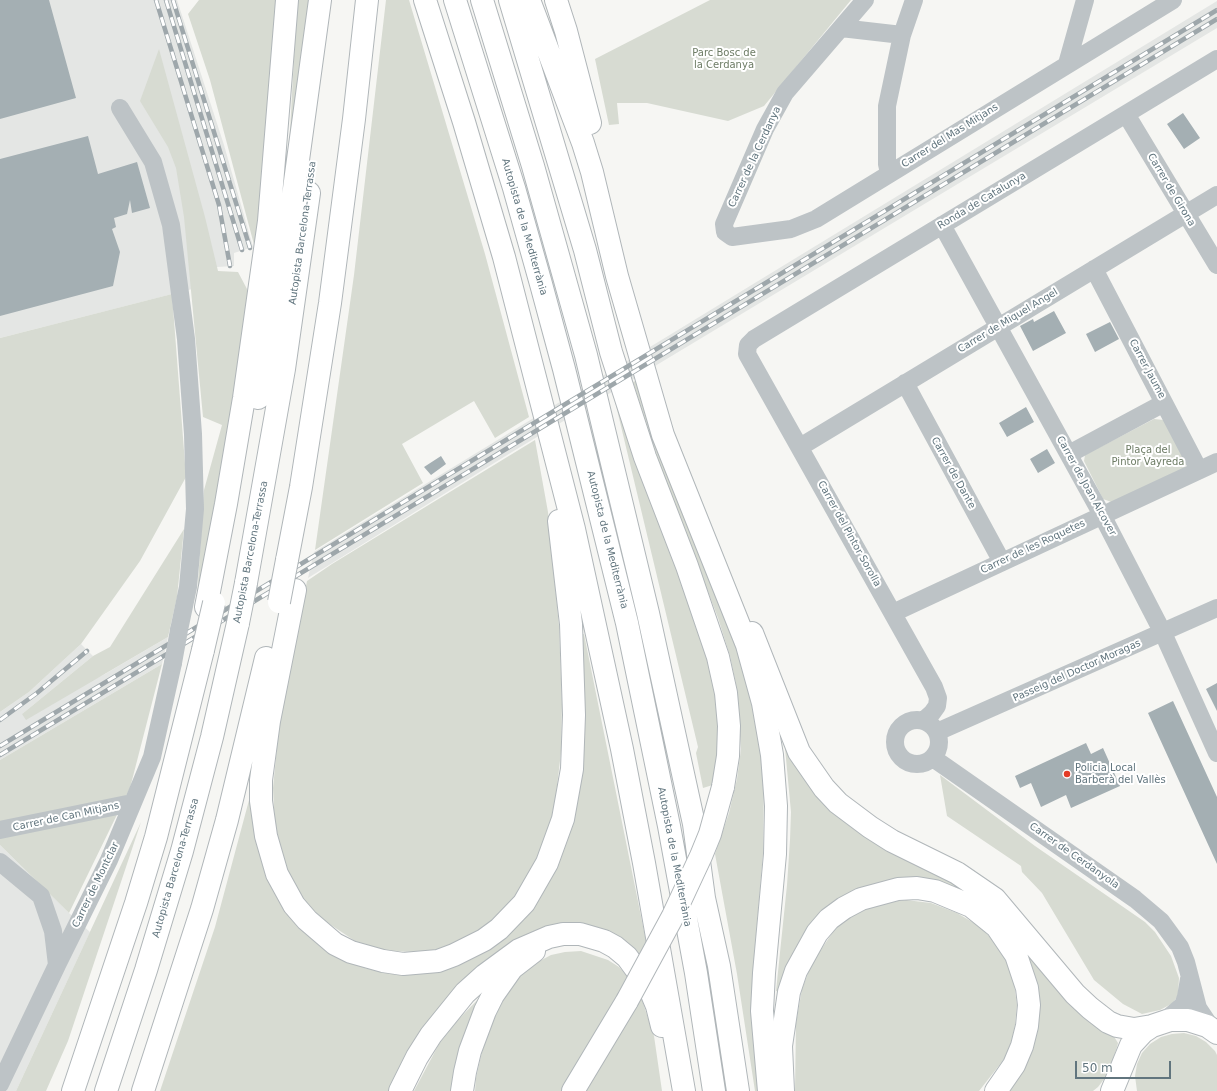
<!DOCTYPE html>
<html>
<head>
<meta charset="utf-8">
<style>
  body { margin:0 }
  #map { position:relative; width:1217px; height:1091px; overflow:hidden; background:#f6f6f3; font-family:"DejaVu Sans",sans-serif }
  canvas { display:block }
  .scale { position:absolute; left:1075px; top:1061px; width:96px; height:18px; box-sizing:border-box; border:2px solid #61757e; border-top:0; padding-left:5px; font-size:12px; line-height:14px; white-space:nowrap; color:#61757e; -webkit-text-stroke:3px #fff; paint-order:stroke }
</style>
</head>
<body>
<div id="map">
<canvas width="1217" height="1091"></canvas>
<div class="scale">50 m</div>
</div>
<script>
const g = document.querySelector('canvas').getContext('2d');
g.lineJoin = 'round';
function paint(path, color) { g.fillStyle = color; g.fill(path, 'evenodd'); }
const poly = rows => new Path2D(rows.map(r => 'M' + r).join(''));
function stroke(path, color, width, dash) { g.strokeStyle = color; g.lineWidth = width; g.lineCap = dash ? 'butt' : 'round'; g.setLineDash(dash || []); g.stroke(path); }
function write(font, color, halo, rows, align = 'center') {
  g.font = font + ' "DejaVu Sans",sans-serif'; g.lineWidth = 4; g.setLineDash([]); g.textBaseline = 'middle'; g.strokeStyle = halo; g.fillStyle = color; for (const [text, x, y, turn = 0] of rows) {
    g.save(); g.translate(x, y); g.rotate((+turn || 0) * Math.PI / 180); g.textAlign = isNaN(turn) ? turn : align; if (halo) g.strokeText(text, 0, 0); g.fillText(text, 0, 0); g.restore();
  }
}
paint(poly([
  [0,0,177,0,224,145,253,247,234,253,234,266,217,267,196,288,0,338],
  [1217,1,1217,28,512,452,308,578,314,552],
  [168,637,162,664,0,760,0,712,29,692,81,644,93,656,22,714,105,674],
  [0,845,69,913,90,932,16,1091,0,1091]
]), '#e4e6e4');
paint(poly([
  [199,0,276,0,256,252,210,80,188,14],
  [297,0,310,0,288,170],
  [386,0,409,0,485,254,529,417,495,438,474,401,402,444,423,483,315,550,354,275],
  [710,0,851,0,764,106,728,121,647,103,617,103,619,124,609,125,595,59],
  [159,49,205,217,218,271,238,272,247,289,248,302,226,458,197,598,204,490,222,425,203,417,184,217,176,168,168,147,140,101],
  [172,294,186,477,140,561,81,644,29,692,0,712,0,338],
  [638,380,745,667,759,742,764,778,763,854,753,970,754,1022,761,1091,755,1091,737,974,715,854,729,813,737,779,741,749,736,684,730,656,718,618,661,468,633,382],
  [618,390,696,605,722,712,716,784,703,788,696,753,698,747,613,393],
  [1154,419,1164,420,1187,462,1183,472,1114,503,1103,499,1084,461,1085,455],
  [535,440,548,512,559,626,562,705,561,752,556,795,550,825,541,852,517,896,503,913,483,929,443,948,422,952,382,951,358,943,325,921,309,906,296,889,284,864,275,830,273,788,279,726,307,581,332,564],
  [184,529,177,597,168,637,26,720,22,714,93,656,110,647],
  [584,634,647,946,640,957,606,931,591,926,574,924,533,933,389,1091,160,1091,215,927,252,789,282,906,297,926,318,944,339,958,365,968,387,973,423,973,547,879,581,635],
  [162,664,130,788,69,913,0,845,0,760],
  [789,746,819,795,840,815,865,835,964,885,980,895,1008,923,1041,965,1086,1015,1098,1026,1113,1035,1118,1043,1117,1047,1108,1074,1098,1087,1093,1091,1004,1091,1023,1062,1030,1043,1035,1022,1035,1003,1030,970,1023,952,1014,937,1002,922,990,910,960,893,927,883,907,880,890,882,849,896,829,909,809,931,794,953,781,992,776,991,787,885,790,840,791,812,785,748],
  [940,775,1035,846,1145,922,1155,932,1171,956,1179,978,1178,995,1173,1003,1160,1010,1142,1014,1123,1004,1094,980,1042,893,1022,872,1021,866,947,816],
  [141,822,68,1041,46,1091,16,1091],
  [906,900,931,903,957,913,979,926,995,942,1008,964,1014,983,1017,1005,1014,1034,1005,1058,979,1091,795,1091,796,1023,802,989,812,963,837,926,861,910,882,903],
  [581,951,608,960,619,967,629,978,563,1091,475,1091,476,1078,481,1056,488,1032,498,1009,511,987,523,973,536,963,551,955,565,952],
  [488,989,455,1091,414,1091,439,1044,456,1022],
  [641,997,654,1036,662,1091,584,1091],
  [1184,1033,1196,1036,1206,1042,1215,1051,1217,1055,1217,1091,1137,1091,1135,1076,1137,1064,1142,1053,1150,1044,1161,1037,1172,1034]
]), '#d7dbd2');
paint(poly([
  [0,0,49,0,76,98,0,119],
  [1183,113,1200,138,1184,149,1167,124],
  [88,136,98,174,137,162,150,208,132,213,130,200,127,214,114,218,116,227,112,229,120,252,113,286,0,316,0,159],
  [1054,311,1066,333,1033,351,1020,326,1033,319,1034,322],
  [1110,322,1119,339,1095,352,1086,334],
  [1026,407,1034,422,1007,437,999,423],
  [1047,449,1055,463,1038,473,1030,459],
  [441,456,446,464,431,475,424,467],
  [1217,683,1217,711,1206,689],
  [1173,701,1217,797,1217,864,1148,713],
  [1086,743,1091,754,1103,748,1120,786,1071,808,1066,795,1041,807,1031,783,1020,788,1015,776]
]), '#a4afb3');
const major = poly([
  [752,633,799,752,824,788,838,803,870,827,892,841,957,873,995,899,1075,994,1090,1008,1108,1022,1117,1026,1134,1029,1152,1026,1170,1020,1188,1020,1207,1026,1217,1033],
  [462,1091,465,1072,470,1051,485,1011,493,995,512,968,534,951],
  [783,1091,781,1046,789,992,796,971,817,933,829,919,844,908,861,899,898,889,917,888,935,891,971,906,997,927,1016,955,1027,988,1029,1005,1027,1026,1022,1046,1014,1065,996,1091],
  [1112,1091,1131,1045,1143,1032,1152,1026]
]);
const highway = poly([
  [425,0,464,122,504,257,574,529,622,749,644,863,684,1091],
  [455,0,514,188,541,284,564,369,627,623,669,826,696,973,714,1091],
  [482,0,533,166,586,355,648,613,694,824,704,898,719,966,738,1091],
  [510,0,585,250,611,352,645,457,687,566,718,657,726,693,729,726,728,756,723,787],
  [529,0,583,143,592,172,617,276,663,435,747,645,763,703,772,755,776,806,775,854,764,973,762,1011,769,1091],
  [556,0,566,31,590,123],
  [258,398,290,218,320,0],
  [287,560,301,487,330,303,354,119,367,0],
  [246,583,284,369,309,193],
  [295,590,269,721,261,780,261,801,266,836,277,874,294,905,307,920,335,944,351,952,383,961,403,964,438,961,454,955,484,940,499,929,524,903,547,863,563,819,572,769,574,715,571,624,559,521],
  [206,607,226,504,244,398,269,221,287,0],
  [73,1091,136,903,156,837,203,650],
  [106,1091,146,970,182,851,212,737,238,623],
  [143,1091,202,909,227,820,266,658],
  [400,1091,417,1057,431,1035,465,993,485,975,519,950,549,937,563,934,580,934,604,941,615,947,627,957,649,987,657,1006,662,1026],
  [573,1091,627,1001]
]);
stroke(major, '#b1b7ba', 24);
stroke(highway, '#b0b6b9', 24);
stroke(poly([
  [865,0,785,93,765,129,724,224,725,232,732,237,791,229,816,219,1173,0],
  [841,28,902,35],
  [1067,64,1085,0],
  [120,108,153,162,171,225,186,339,193,434,195,509,188,587,179,630],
  [1126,114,1217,265],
  [889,173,887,164,887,106,902,35,914,0],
  [942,225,1102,515,1163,633,1217,753],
  [1094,269,1199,470],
  [905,383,1002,562],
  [800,447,1217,195],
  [1069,454,1164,403],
  [893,613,1217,462],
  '895 742a22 22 0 1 1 44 0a22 22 0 1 1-44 0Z',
  [923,721,932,713,937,706,938,698,934,687,747,354,748,345,754,339,1217,59],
  [937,732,1217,608],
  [933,758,1135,899,1161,921,1180,947,1186,962,1198,1008,1212,1029],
  [0,830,132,803],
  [0,862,41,896,53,931,57,965,0,1084],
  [57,965,109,860,152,757,173,663],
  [1163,1022,1183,1005,1186,997,1189,979]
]), '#bdc3c6', 18);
stroke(major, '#fff', 22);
stroke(highway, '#fff', 22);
const rail = poly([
  [156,0,219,205,230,266],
  [166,0,242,250],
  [173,0,250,248],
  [0,720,37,693,87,651],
  [0,746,1217,10],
  [0,755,1217,19]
]);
stroke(rail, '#9ea7ab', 4.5);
stroke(rail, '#fff', 3, [9]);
const highwayBridge = poly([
  [279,602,287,560],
  [238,623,246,583],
  [203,650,214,603],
  [627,1001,673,916,701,856,710,834,723,787]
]);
stroke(highwayBridge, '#b0b6b9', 24, []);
stroke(poly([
  [173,663,179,630]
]), '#bdc3c6', 18);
stroke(highwayBridge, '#fff', 22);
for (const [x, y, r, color] of [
  [1067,774,4,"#e33b26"]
]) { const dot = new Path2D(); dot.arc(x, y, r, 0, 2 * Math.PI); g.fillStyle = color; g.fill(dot); stroke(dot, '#fff', 1.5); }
write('10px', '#6c7b64', '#fff', [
  ["Parc Bosc de",724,53],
  ["la Cerdanya",724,65],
  ["Plaça del",1148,450],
  ["Pintor Vayreda",1148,462]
]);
write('10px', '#61757e', '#fff', [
  ["Carrer del Mas Mitjans",950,136,-32],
  ["Carrer de la Cerdanya",755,157,-65],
  ["Carrer de Girona",1171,190,59],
  ["Ronda de Catalunya",982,201,-31],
  ["Autopista de la Mediterrània",524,227,74],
  ["Autopista Barcelona-Terrassa",303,233,-82],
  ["Carrer de Miquel Angel",1008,321,-31],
  ["Carrer Jaume",1147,369,62],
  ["Carrer de Dante",953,473,61],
  ["Carrer de Joan Alcover",1086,486,61],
  ["Carrer del Pintor Sorolla",849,534,61],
  ["Autopista de la Mediterrània",607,540,76],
  ["Carrer de les Roquetes",1033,547,-25],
  ["Autopista Barcelona-Terrassa",251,552,-79],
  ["Passeig del Doctor Moragas",1077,671,-24],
  ["Carrer de Can Mitjans",66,817,-12],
  ["Carrer de Cerdanyola",1074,856,35],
  ["Autopista de la Mediterrània",674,857,79],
  ["Autopista Barcelona-Terrassa",176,868,-74],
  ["Carrer de Montclar",96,885,-64]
]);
write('10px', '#61757e', '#fff', [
  ["Policia Local",1075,768],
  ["Barberà del Vallès",1075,780]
], 'left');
</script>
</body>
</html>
